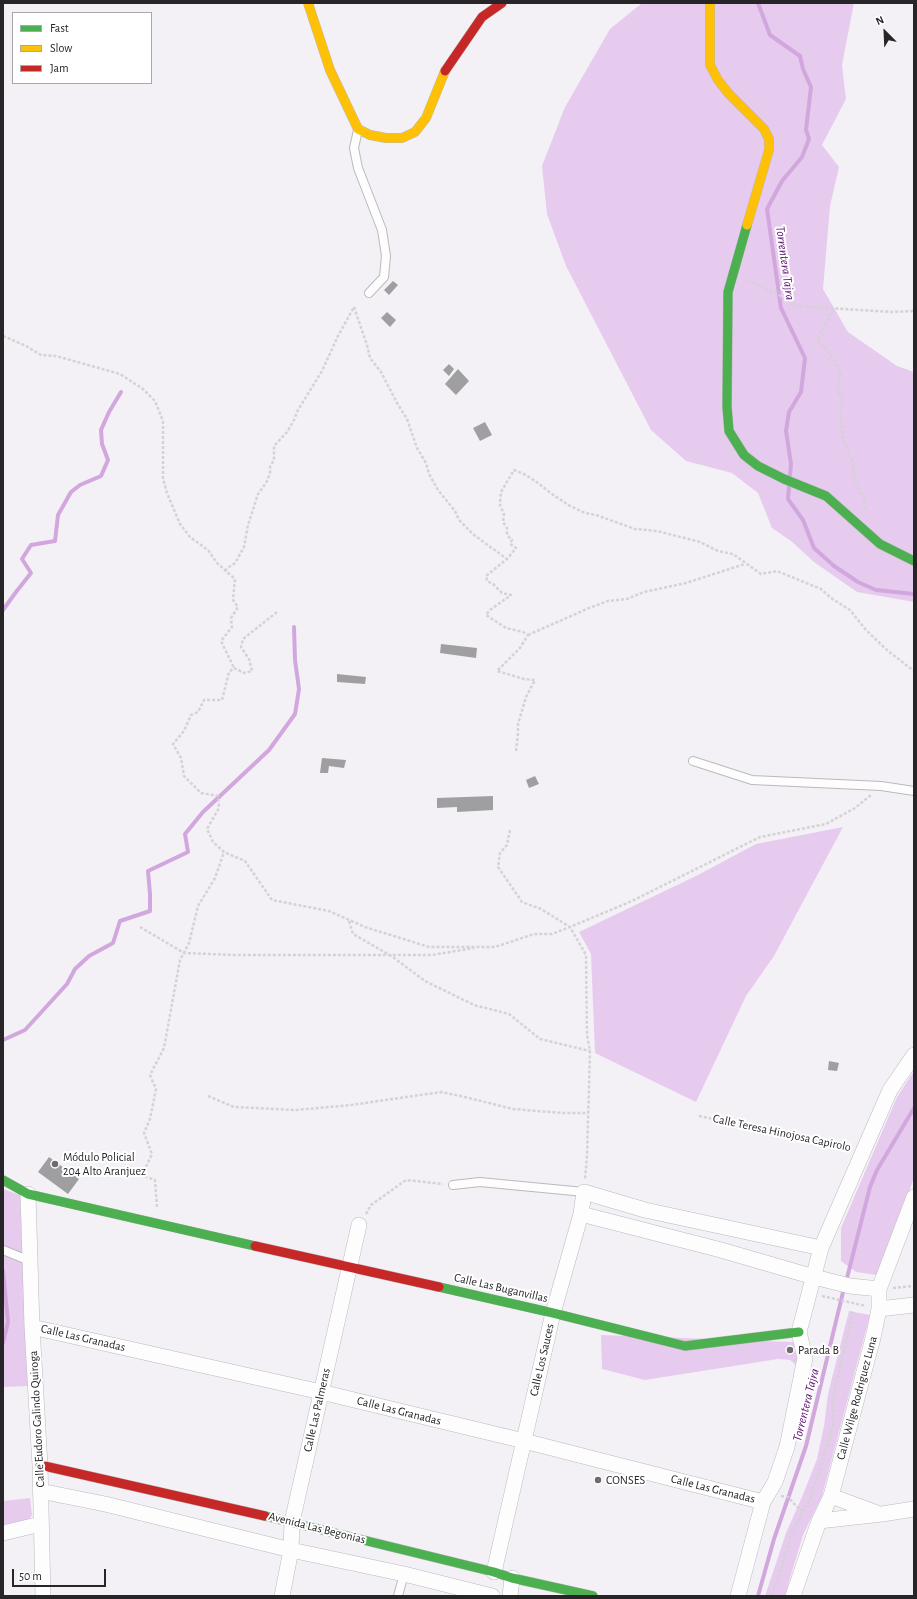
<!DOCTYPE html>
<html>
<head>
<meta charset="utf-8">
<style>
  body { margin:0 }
  #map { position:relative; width:917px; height:1599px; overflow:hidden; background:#f4f1f6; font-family:"Alegreya Sans",sans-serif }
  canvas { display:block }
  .frame { position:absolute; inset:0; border:4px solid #272528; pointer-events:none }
  .legend { position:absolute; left:12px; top:12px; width:140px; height:72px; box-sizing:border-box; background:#fff; border:1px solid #a9a8a9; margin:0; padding:5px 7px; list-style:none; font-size:12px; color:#272528 }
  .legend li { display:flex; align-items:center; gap:8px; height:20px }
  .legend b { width:20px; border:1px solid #a9a8a9 }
  .north { position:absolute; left:865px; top:12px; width:40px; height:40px; -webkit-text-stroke:3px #fff; paint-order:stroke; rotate:336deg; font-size:11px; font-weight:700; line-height:16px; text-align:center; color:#272528 }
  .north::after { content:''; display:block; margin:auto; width:14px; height:18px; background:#272528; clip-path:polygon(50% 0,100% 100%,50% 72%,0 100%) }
  .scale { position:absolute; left:12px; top:1569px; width:94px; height:18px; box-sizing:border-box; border:2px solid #272528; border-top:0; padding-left:5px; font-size:12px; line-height:14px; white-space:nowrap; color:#272528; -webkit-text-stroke:3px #fff; paint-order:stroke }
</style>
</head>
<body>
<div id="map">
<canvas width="917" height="1599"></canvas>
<div class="frame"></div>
<ul class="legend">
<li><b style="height:5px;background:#4caf50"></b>Fast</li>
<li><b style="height:5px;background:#ffc107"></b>Slow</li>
<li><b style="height:5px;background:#c62828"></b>Jam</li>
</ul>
<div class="north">N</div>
<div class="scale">50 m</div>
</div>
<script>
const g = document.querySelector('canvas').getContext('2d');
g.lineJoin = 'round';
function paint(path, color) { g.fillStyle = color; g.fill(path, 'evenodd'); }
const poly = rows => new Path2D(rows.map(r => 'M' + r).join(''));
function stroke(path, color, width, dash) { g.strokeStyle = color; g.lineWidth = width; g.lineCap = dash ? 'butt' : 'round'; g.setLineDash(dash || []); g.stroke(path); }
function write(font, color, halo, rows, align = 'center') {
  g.font = font + ' "Alegreya Sans",sans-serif'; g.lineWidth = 4; g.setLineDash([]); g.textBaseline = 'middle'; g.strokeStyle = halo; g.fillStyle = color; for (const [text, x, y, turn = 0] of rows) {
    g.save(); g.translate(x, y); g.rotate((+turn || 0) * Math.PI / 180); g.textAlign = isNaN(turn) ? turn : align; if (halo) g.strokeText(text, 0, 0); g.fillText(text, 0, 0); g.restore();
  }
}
paint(poly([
  [642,3,854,3,842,65,846,99,822,145,839,167,830,206,823,289,848,332,897,366,914,372,914,602,857,592,814,562,791,541,772,528,758,493,732,473,686,461,651,430,566,266,547,214,542,166,565,107,610,29],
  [843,827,774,956,746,996,696,1102,595,1053,591,954,579,932,696,876,756,844],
  [914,1071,914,1177,896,1231,877,1275,856,1272,841,1261,841,1228,897,1097],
  [3,1189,20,1195,28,1386,3,1387],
  [849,1311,870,1315,822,1496,803,1535,788,1585,786,1596,765,1596,786,1533,802,1497,817,1459,824,1426,828,1394],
  [601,1335,793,1342,799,1355,798,1367,790,1360,778,1359,645,1380,602,1369],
  [30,1498,32,1515,28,1521,3,1527,3,1501]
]), '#e7cbef');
stroke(poly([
  [758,3,770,35,800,56,803,69,811,87,806,130,809,139,802,157,782,181,767,209,781,308,805,358,801,392,789,412,786,431,791,464,790,475],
  [789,487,788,499,803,520,814,548,834,566,858,582,876,590,914,594],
  [3,610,16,592,31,573,22,559,31,545,55,541,58,515,71,492,80,485,101,476,108,460,102,444,101,430,109,412,121,392],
  [3,1040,25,1030,67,984,75,969,89,956,113,943,120,921,150,911,150,894,148,871,188,852,185,834,203,812,269,750,295,714,299,689,295,660,294,627],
  [3,1271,8,1322,3,1343],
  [846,1282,870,1187,877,1170,914,1108],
  [758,1596,774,1539,806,1446,844,1288]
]), '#d2a7de', 4);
paint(poly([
  [393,281,398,285,389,295,384,290],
  [387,312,396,320,390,327,381,318],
  [449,364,454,369,449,376,443,370],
  [458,369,469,381,456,395,445,384],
  [485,422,492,435,480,441,473,428],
  [441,644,477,648,476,658,440,653],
  [337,674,366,677,365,684,337,682],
  [322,758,346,760,344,768,329,766,328,773,320,773],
  [535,776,539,784,529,788,526,780],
  [493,796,493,810,457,812,457,807,437,808,437,798],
  [829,1061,839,1063,837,1071,828,1070],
  [49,1157,79,1179,68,1194,38,1172]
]), '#9f9ea0');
const lane = poly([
  [358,130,354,148,358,168,382,230,386,256,384,277,369,293],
  [693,761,752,780,881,786,914,791],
  [453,1185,480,1182,584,1192],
  [3,1250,30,1261],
  [398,1596,404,1574]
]);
const street = poly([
  [28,1194,32,1327,40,1465,43,1596],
  [581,1214,721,1250,814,1277,850,1286,879,1289],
  [879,1309,914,1305],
  [32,1327,321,1392,524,1441,763,1502],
  [40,1491,105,1504,291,1550,404,1574,492,1596],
  [831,1496,877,1513],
  [819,1521,882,1514,914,1509],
  [3,1533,41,1524],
  [494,1572,553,1313,581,1214,584,1192,645,1210,821,1248],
  [282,1596,291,1550,292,1522,359,1225],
  [510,1596,512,1578],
  [738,1596,763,1502,775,1482,787,1447,805,1358,799,1332,821,1248,890,1090,914,1055],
  [793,1596,819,1521,831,1496,873,1338,879,1309,879,1289,914,1197]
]);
const fast = poly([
  [747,225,728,292,727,407,729,431,744,455,758,466,784,479,826,496,880,544,914,561],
  [3,1180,28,1194,255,1246],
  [439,1287,553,1313,685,1346,799,1332],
  [265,1516,494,1572,512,1578,593,1596]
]);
const slow = poly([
  [308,3,330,70,358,129,370,135,386,138,402,138,415,132,426,118,445,71],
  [710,3,710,65,718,80,729,94,764,129,769,139,769,150,747,225]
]);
const jam = poly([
  [445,71,482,17,502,3],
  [255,1246,439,1287],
  [40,1465,265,1516]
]);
stroke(lane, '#bbb9bc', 10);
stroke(street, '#bbb9bc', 16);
stroke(fast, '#bbb9bc', 10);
stroke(slow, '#bbb9bc', 10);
stroke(jam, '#bbb9bc', 10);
stroke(poly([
  [747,280,779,295,796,306,892,312,914,311],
  [354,307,367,345,370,358,381,372,397,403,407,419,417,448,426,463,429,474,438,490,455,511,459,520,474,535,507,559],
  [833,309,821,332,818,342,827,349,836,364,841,376,838,383,839,393,843,400,840,410,843,438,853,465,855,482,864,497,866,509],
  [3,336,26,346,41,355,56,356,120,374,143,389,155,401,163,421,163,479,167,493,180,524,190,537,208,550,217,563,235,579,233,600,238,607,231,618,232,627,221,641,234,668],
  [225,571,229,567,235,563,244,547,248,525,258,494,266,483,270,473,270,467,274,460,274,446,287,432,294,420,298,410,322,371,338,336,354,307],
  [277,612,243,639,241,647,249,659,252,671,244,673,234,668,229,672,222,700,204,700,198,712,191,715,184,731,173,744,181,758,184,776,201,793,218,796,219,808,207,829,213,842,224,852,245,861,272,900,329,911,365,927,429,947,495,947,534,934,552,934,570,927,632,901,760,837,826,824,855,808,871,795],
  [528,635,589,608,608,601,627,599,644,592,686,583,745,564],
  [516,751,518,734,518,724,526,697,535,680,524,679,497,671,520,648,528,635,523,632,506,628,486,615,490,610,511,595,502,593,493,584,487,581,486,576,507,559,516,548,510,544,512,540,507,535,507,528,503,522,504,514,500,505,501,492,514,470,526,475,538,483,552,494,570,506,585,513,596,515,635,529,657,531,700,542,718,551,733,554,761,574,777,571,821,589,831,598,850,610,866,630,888,651,914,671],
  [510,830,507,845,500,853,498,867,522,902,541,909,570,927,586,955,587,1035,590,1051,587,1156,585,1179],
  [349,921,353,934,393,957,425,981,474,1005,509,1014,540,1039,590,1051],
  [140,927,184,953,235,955,432,955,474,948],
  [208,1096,234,1107,296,1110,351,1105,441,1092,465,1097,513,1109,562,1113,588,1113],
  [699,1116,850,1148],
  [157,1207,155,1180,142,1175,152,1154,144,1133,150,1119,156,1089,150,1075,164,1048,180,960,189,943,198,906,215,878,224,852],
  [366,1214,371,1205,406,1180,443,1184],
  [893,1288,914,1286],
  [822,1296,866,1306],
  [781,1496,788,1497,800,1510,804,1510],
  [771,1596,778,1578,791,1536,812,1494,833,1425,833,1398,853,1311]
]), '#d4d2d4', 2.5, [3, 2]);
stroke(lane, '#fdfdfe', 8);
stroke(street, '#fdfdfe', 15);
stroke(fast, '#4caf50', 9);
stroke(slow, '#ffc107', 9);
stroke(jam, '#c62828', 9);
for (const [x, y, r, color] of [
  [55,1164,4,"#6f6c70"],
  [790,1350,4,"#6f6c70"],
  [598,1480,4,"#6f6c70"]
]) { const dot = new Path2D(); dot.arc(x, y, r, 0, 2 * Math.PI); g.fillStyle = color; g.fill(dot); stroke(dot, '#fff', 1.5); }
write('12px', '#272528', '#fff', [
  ["Calle Teresa Hinojosa Capirolo",782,1133,12],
  ["Calle Las Buganvillas",501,1288,13],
  ["Calle Las Granadas",83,1338,13],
  ["Calle Los Sauces",542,1360,-77],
  ["Calle Wilge Rodriguez Luna",857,1398,-75],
  ["Calle Las Palmeras",317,1410,-77],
  ["Calle Las Granadas",399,1411,14],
  ["Calle Eudoro Galindo Quiroga",37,1419,-93],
  ["Calle Las Granadas",713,1489,14],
  ["Avenida Las Begonias",317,1528,14]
]);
write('12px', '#272528', '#fff', [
  ["Módulo Policial",63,1157],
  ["204 Alto Aranjuez",63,1171],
  ["Parada B",798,1350],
  ["CONSES",606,1480]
], 'left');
write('italic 13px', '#621773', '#fff', [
  ["Torrentera Tajra",785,263,82],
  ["Torrentera Tajra",806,1405,-76]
]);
</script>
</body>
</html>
